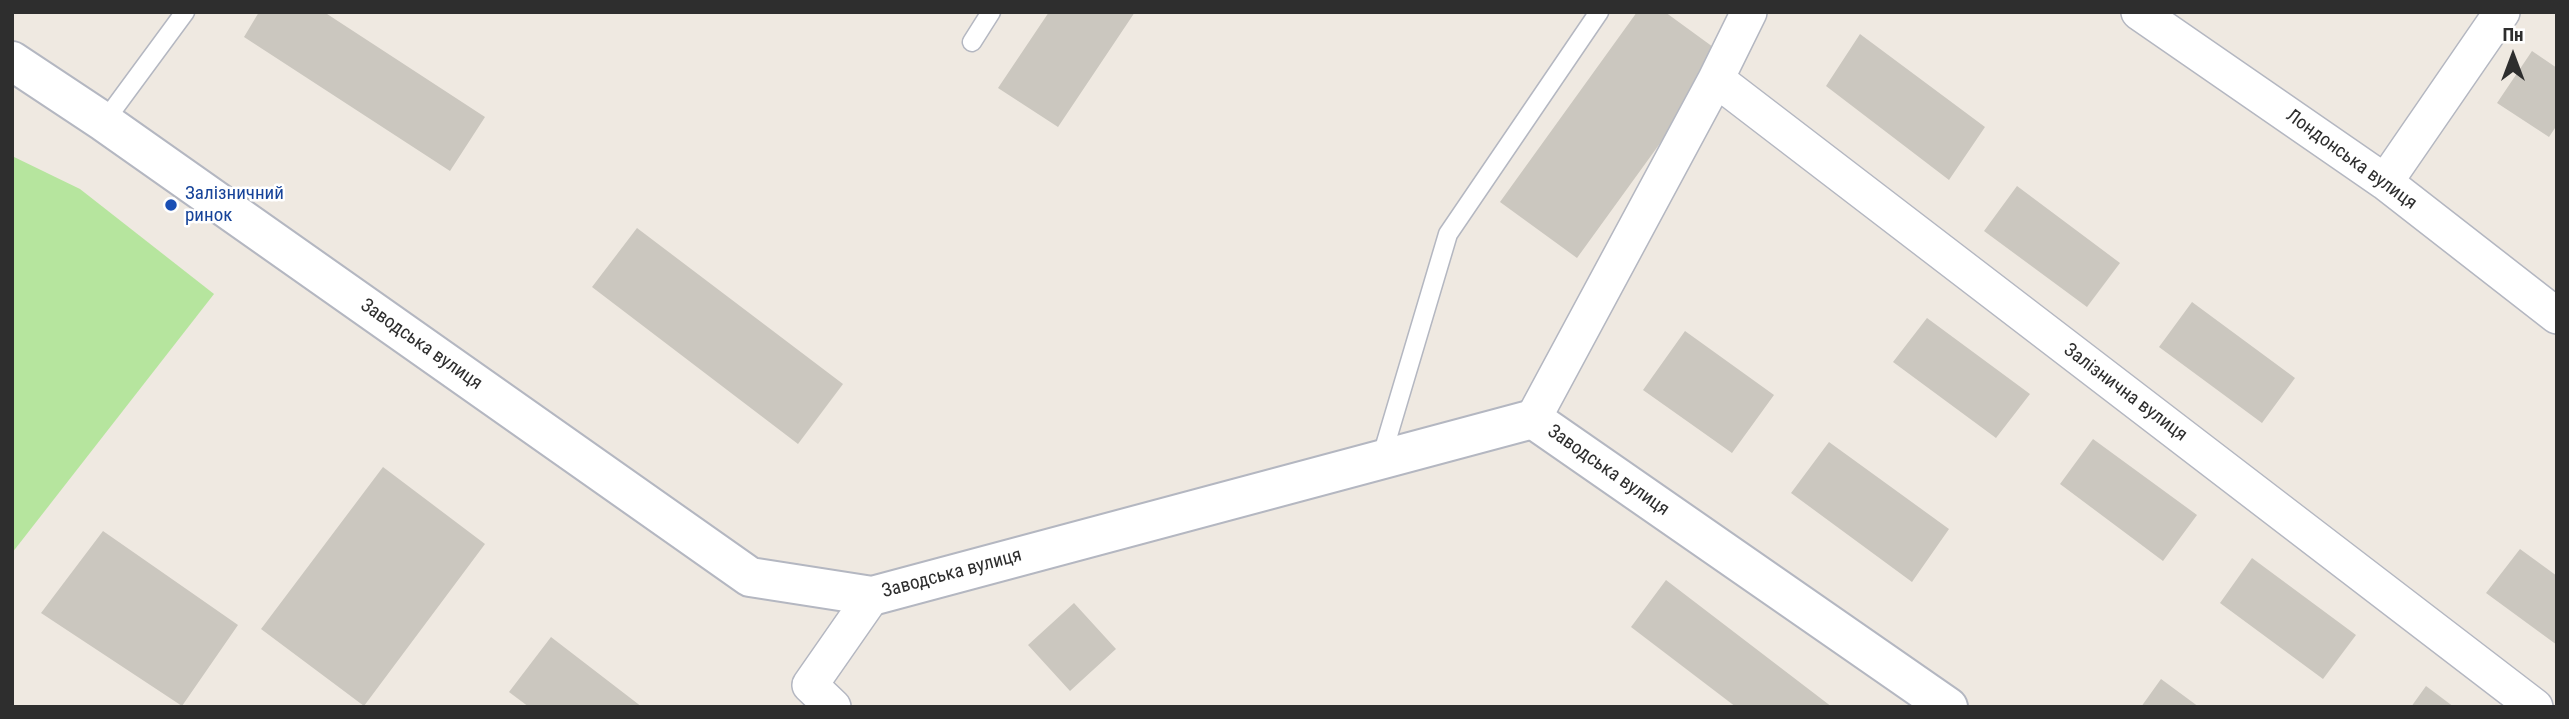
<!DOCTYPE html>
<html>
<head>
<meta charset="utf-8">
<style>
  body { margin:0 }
  #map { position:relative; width:2569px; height:719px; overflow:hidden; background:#efe9e1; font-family:"Roboto Condensed",sans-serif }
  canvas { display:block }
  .frame { position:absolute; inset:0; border:14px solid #2e2e2e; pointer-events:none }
  .north { position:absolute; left:2478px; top:21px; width:70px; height:70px; -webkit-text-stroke:5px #fff; paint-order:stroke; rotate:0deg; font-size:19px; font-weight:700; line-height:28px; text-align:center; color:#2e2e2e }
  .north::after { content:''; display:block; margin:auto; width:24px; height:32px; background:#2e2e2e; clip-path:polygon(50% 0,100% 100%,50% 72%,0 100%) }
</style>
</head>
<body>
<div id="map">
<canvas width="2569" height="719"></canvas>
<div class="frame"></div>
<div class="north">Пн</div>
</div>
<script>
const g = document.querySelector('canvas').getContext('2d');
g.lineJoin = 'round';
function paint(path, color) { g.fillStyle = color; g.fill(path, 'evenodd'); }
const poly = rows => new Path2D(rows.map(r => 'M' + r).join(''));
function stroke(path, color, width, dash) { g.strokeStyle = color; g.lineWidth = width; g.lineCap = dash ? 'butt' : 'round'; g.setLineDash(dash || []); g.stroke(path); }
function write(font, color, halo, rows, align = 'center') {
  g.font = font + ' "Roboto Condensed",sans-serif'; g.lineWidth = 5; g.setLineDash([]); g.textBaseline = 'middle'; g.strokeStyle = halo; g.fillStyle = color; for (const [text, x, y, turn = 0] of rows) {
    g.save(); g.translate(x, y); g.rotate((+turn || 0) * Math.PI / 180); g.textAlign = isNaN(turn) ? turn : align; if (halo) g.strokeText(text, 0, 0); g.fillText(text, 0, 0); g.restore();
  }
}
paint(poly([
  [12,156,80,189,214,294,12,553]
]), '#b6e59e');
paint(poly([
  [259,12,324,12,485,117,450,171,244,37],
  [1049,12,1135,12,1058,127,998,88],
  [1637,12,1665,12,1724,55,1577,258,1500,202],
  [1860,34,1985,127,1949,180,1826,86],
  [2532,51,2557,68,2557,125,2549,137,2497,103],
  [2017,186,2120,263,2087,307,1984,231],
  [637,228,843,384,798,444,592,287],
  [2192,302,2295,378,2262,423,2159,347],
  [1927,318,2030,394,1996,438,1893,362],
  [1685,331,1774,395,1732,453,1643,390],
  [2093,439,2197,515,2163,561,2060,484],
  [1829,442,1949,529,1912,582,1791,493],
  [383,467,485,544,364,706,261,629],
  [103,531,238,625,182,706,41,613],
  [2520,549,2557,576,2557,645,2486,593],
  [2252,558,2356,635,2323,679,2220,603],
  [1666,580,1832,707,1736,707,1631,627],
  [1074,603,1116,649,1070,691,1028,645],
  [551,637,642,707,529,707,509,692],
  [2161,679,2199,707,2141,707],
  [2426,686,2454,707,2411,707]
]), '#cbc7bf');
const lane = poly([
  [972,42,991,12],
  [104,122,185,12],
  [1381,459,1448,234,1599,12]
]);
const street = poly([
  [2139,12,2385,182,2557,316],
  [1716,79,2535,707],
  [2385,182,2502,12],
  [1533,419,1716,79,1749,12],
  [833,707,810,685,872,596]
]);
const secondary = poly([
  [12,61,104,122,750,577,872,596,1533,419,1948,707]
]);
stroke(lane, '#b4b7c1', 21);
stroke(street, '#b4b7c1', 38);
stroke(secondary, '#b4b7c1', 42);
stroke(lane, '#fff', 18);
stroke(street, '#fff', 35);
stroke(secondary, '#fff', 38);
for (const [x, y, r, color] of [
  [171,205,7,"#1a4fb4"]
]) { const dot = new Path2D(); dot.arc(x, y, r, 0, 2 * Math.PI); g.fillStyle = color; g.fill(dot); stroke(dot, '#fff', 2.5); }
write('19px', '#2e2e2e', '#fff', [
  ["Лондонська вулиця",2351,160,36],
  ["Заводська вулиця",421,345,35],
  ["Залізнична вулиця",2125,393,37],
  ["Заводська вулиця",1608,471,35],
  ["Заводська вулиця",952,574,-15]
]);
write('19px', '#164399', '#fff', [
  ["Залізничний",185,194],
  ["ринок",185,216]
], 'left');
</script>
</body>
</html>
